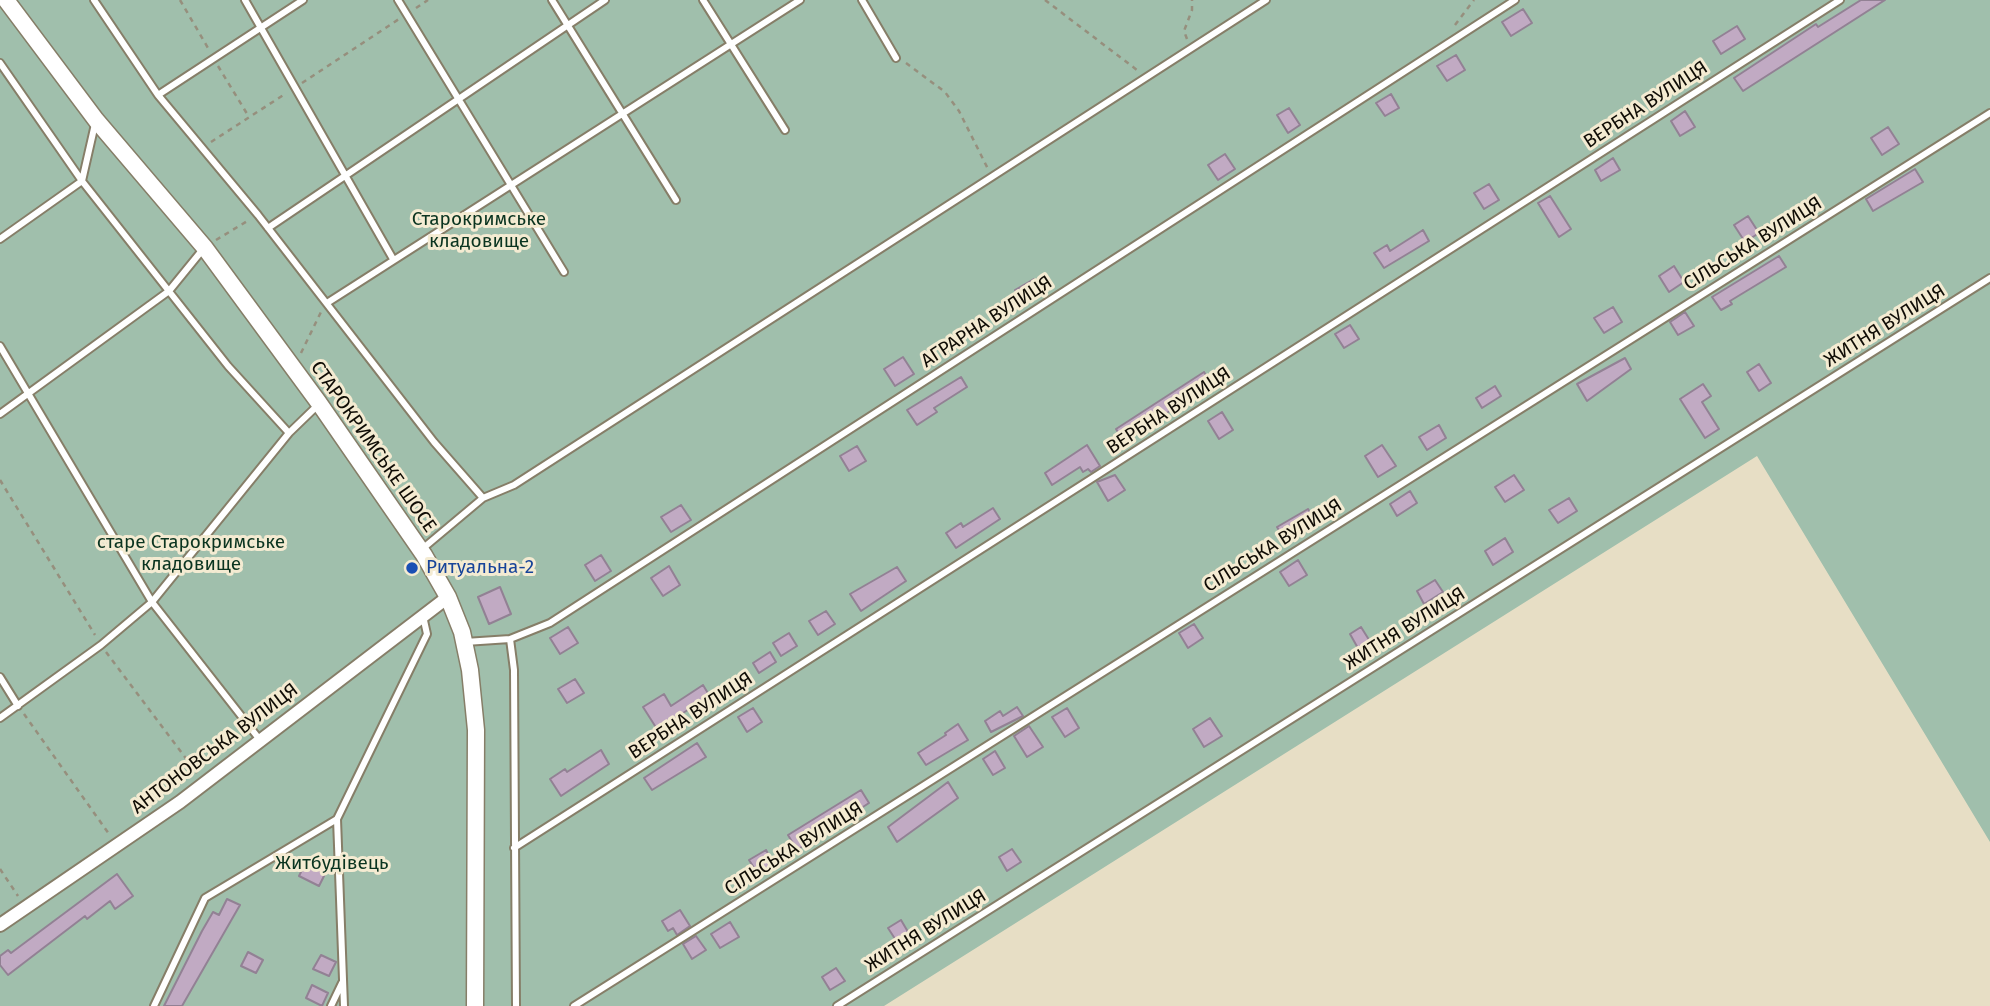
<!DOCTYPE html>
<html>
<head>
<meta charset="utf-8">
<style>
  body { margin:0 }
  canvas { display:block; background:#e7dec5 }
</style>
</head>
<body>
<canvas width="1990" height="1006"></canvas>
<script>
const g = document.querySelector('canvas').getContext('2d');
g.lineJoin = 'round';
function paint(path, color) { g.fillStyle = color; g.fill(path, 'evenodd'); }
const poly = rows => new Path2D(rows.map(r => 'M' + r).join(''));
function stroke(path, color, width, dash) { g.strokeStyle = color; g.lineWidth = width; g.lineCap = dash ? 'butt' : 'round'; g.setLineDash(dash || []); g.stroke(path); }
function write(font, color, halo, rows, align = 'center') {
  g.font = font + ' "Fira Sans",sans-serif'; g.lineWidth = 6; g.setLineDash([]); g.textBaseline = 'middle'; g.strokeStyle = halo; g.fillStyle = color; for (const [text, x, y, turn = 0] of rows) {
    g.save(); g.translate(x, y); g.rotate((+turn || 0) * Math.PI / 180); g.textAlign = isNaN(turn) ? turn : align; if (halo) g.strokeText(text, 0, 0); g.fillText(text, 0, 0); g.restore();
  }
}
paint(poly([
  [0,0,1990,0,1990,842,1757,456,884,1006,0,1006]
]), '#a0bfac');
const building = poly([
  [1861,0,1885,0,1743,91,1734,78,1816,24,1818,27,1861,0],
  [1523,9,1532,23,1511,36,1502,22,1523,9],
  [1737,26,1745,39,1721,54,1713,41,1737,26],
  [1456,55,1465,70,1447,81,1437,66,1456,55],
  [1391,94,1399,108,1385,116,1376,103,1391,94],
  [1289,108,1300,125,1288,133,1277,115,1289,108],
  [1685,111,1695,127,1680,136,1671,121,1685,111],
  [1888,127,1899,144,1882,155,1871,138,1888,127],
  [1225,154,1235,169,1218,180,1208,165,1225,154],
  [1613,158,1620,170,1601,181,1595,170,1613,158],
  [1915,169,1923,182,1873,211,1866,199,1915,169],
  [1489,184,1499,200,1484,209,1474,193,1489,184],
  [1550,196,1571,229,1559,237,1538,203,1550,196],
  [1748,216,1759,233,1745,242,1734,225,1748,216],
  [1423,230,1429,241,1384,268,1374,253,1387,245,1390,251,1423,230],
  [1779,256,1786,267,1730,301,1732,304,1721,310,1712,297,1779,256],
  [1674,266,1684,282,1669,292,1659,276,1674,266],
  [1034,279,1041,290,1022,302,1015,290,1034,279],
  [1613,307,1622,322,1604,333,1594,318,1613,307],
  [1685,312,1694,326,1678,335,1670,322,1685,312],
  [1350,325,1359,339,1344,348,1335,334,1350,325],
  [903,357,914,374,895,386,884,369,903,357],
  [1625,358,1631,369,1587,401,1577,384,1625,358],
  [1759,364,1771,383,1759,391,1747,372,1759,364],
  [1204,372,1212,385,1123,440,1116,429,1204,372],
  [961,377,967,387,934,408,937,412,917,425,907,410,961,377],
  [1703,384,1711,396,1702,402,1719,429,1705,438,1680,399,1703,384],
  [1495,386,1501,396,1482,408,1476,398,1495,386],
  [1222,412,1233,430,1219,439,1208,421,1222,412],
  [1439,425,1446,438,1427,450,1419,437,1439,425],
  [1087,445,1100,466,1091,472,1088,469,1083,472,1080,467,1052,485,1045,473,1087,445],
  [1382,445,1396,466,1378,477,1365,456,1382,445],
  [857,446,866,461,849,471,840,456,857,446],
  [1115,475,1125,490,1108,501,1097,482,1115,475],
  [1514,475,1524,490,1505,502,1495,487,1514,475],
  [1410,491,1417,503,1397,516,1390,504,1410,491],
  [1569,498,1577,511,1558,523,1549,510,1569,498],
  [681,505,691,520,671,532,661,517,681,505],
  [993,508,1000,519,956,548,946,533,961,523,963,527,993,508],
  [1308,509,1317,523,1286,542,1277,527,1308,509],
  [1505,538,1513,552,1493,565,1485,551,1505,538],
  [601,555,611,571,595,581,585,565,601,555],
  [1298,560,1307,575,1289,586,1280,572,1298,560],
  [669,566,680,585,663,596,651,578,669,566],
  [897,567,906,581,861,611,850,594,897,567],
  [1435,580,1443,592,1424,604,1417,591,1435,580],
  [500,587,511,614,489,624,478,597,500,587],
  [826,611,835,624,818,635,809,621,826,611],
  [1194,624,1203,638,1188,648,1179,633,1194,624],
  [568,627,578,643,560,654,550,638,568,627],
  [1361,627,1371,643,1359,650,1350,634,1361,627],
  [789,633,797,646,781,656,773,643,789,633],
  [770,652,776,662,759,673,753,663,770,652],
  [575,679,584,693,567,703,558,689,575,679],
  [703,685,712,700,693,711,691,708,657,729,643,707,664,694,671,706,703,685],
  [1017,707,1023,716,991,732,985,721,1000,711,1003,716,1017,707],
  [753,708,762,722,747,732,738,717,753,708],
  [1067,708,1079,728,1065,737,1052,717,1067,708],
  [1210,718,1222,736,1204,747,1193,729,1210,718],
  [958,724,968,740,926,765,918,753,946,735,945,733,958,724],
  [1029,726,1043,747,1027,757,1014,736,1029,726],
  [697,743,706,757,652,790,644,778,697,743],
  [601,750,609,764,561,796,550,779,565,769,567,772,601,750],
  [995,751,1005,768,993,775,983,759,995,751],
  [948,782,958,798,897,842,888,827,948,782],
  [861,790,869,803,797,850,788,835,861,790],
  [1012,849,1021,862,1007,871,999,857,1012,849],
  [766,850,774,864,758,874,749,860,766,850],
  [306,862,326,872,319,886,299,876,306,862],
  [117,874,133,896,115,909,110,901,87,919,85,916,8,975,0,965,0,956,8,950,11,953,117,874],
  [227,899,240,905,182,1006,164,1006,202,931,213,912,219,915,227,899],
  [680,910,690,926,677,935,673,928,668,931,662,921,680,910],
  [901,920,911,937,899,945,888,928,901,920],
  [730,922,739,937,720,948,711,934,730,922],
  [696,936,706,950,692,959,683,944,696,936],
  [248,952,263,960,256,973,241,966,248,952],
  [321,955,336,962,329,976,313,969,321,955],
  [836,968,845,981,830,990,822,977,836,968],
  [312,985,328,993,322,1006,306,998,312,985]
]);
paint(building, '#c1aac3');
stroke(building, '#928194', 2);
const service = poly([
  [94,0,158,95,258,215,434,442,483,498],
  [245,0,393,259],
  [398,0,564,272],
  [552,0,676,200],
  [703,0,785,130],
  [862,0,896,58],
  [0,63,82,181,228,366,289,433],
  [158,95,303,0],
  [268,228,605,0],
  [0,239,82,181,95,124],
  [327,303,800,0],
  [0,346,152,602,260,740],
  [0,414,169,291,204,248],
  [421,550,483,498,514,485,1266,0],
  [510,639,514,670,516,1006],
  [465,642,510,639,550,623,1515,0],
  [0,677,18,706],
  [0,718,101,645,152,602,289,433,318,405],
  [514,848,1840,0],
  [154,1006,205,898,337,819],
  [331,1006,342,983],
  [344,1006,337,819,427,634,423,616],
  [574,1006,1990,113],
  [837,1006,1990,278]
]);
const minor = poly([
  [0,925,180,802,448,597]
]);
const tertiary = poly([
  [6,0,96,120,205,248,319,403,424,555,448,597,462,632,470,670,476,730,475,1006]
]);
stroke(service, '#867e68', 10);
stroke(minor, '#867e68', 16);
stroke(tertiary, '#867e68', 19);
stroke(poly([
  [180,0,208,48],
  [1045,0,1137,70],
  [416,8,428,0],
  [1455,25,1474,0],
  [1187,39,1184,31,1192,10,1192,0],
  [906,63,945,92,959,111,988,169],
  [218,66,249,117],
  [302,83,399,19],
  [211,142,285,94],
  [216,240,249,220],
  [301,353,321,312],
  [0,480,95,635],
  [106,652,197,773],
  [24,714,109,834],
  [0,869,18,896]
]), '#968f7d', 2.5, [5, 5]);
stroke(service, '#fff', 6);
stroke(minor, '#fff', 12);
stroke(tertiary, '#fff', 16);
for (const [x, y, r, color] of [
  [412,568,7,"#1a4fb4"]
]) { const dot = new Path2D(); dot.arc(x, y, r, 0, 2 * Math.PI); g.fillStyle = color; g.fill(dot); stroke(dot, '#f4ebd2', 2.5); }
write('19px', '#0f0c05', '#f4ebd2', [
  ["ВЕРБНА ВУЛИЦЯ",1646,105,-33],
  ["СІЛЬСЬКА ВУЛИЦЯ",1753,244,-32],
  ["АГРАРНА ВУЛИЦЯ",987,322,-33],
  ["ЖИТНЯ ВУЛИЦЯ",1885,326,-32],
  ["ВЕРБНА ВУЛИЦЯ",1169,411,-33],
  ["СТАРОКРИМСЬКЕ ШОСЕ",373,447,55],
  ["СІЛЬСЬКА ВУЛИЦЯ",1273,546,-32],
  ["ЖИТНЯ ВУЛИЦЯ",1405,629,-32],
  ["ВЕРБНА ВУЛИЦЯ",691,716,-33],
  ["АНТОНОВСЬКА ВУЛИЦЯ",215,749,-37],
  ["СІЛЬСЬКА ВУЛИЦЯ",794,849,-32],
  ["ЖИТНЯ ВУЛИЦЯ",926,931,-32]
]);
write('19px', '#0a3420', '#f4ebd2', [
  ["Старокримське",479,220],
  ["кладовище",479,242],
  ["старе Старокримське",191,543],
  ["кладовище",191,565],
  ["Житбудівець",332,864]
]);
write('19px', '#164399', '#f4ebd2', [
  ["Ритуальна-2",426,568]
], 'left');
</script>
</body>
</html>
